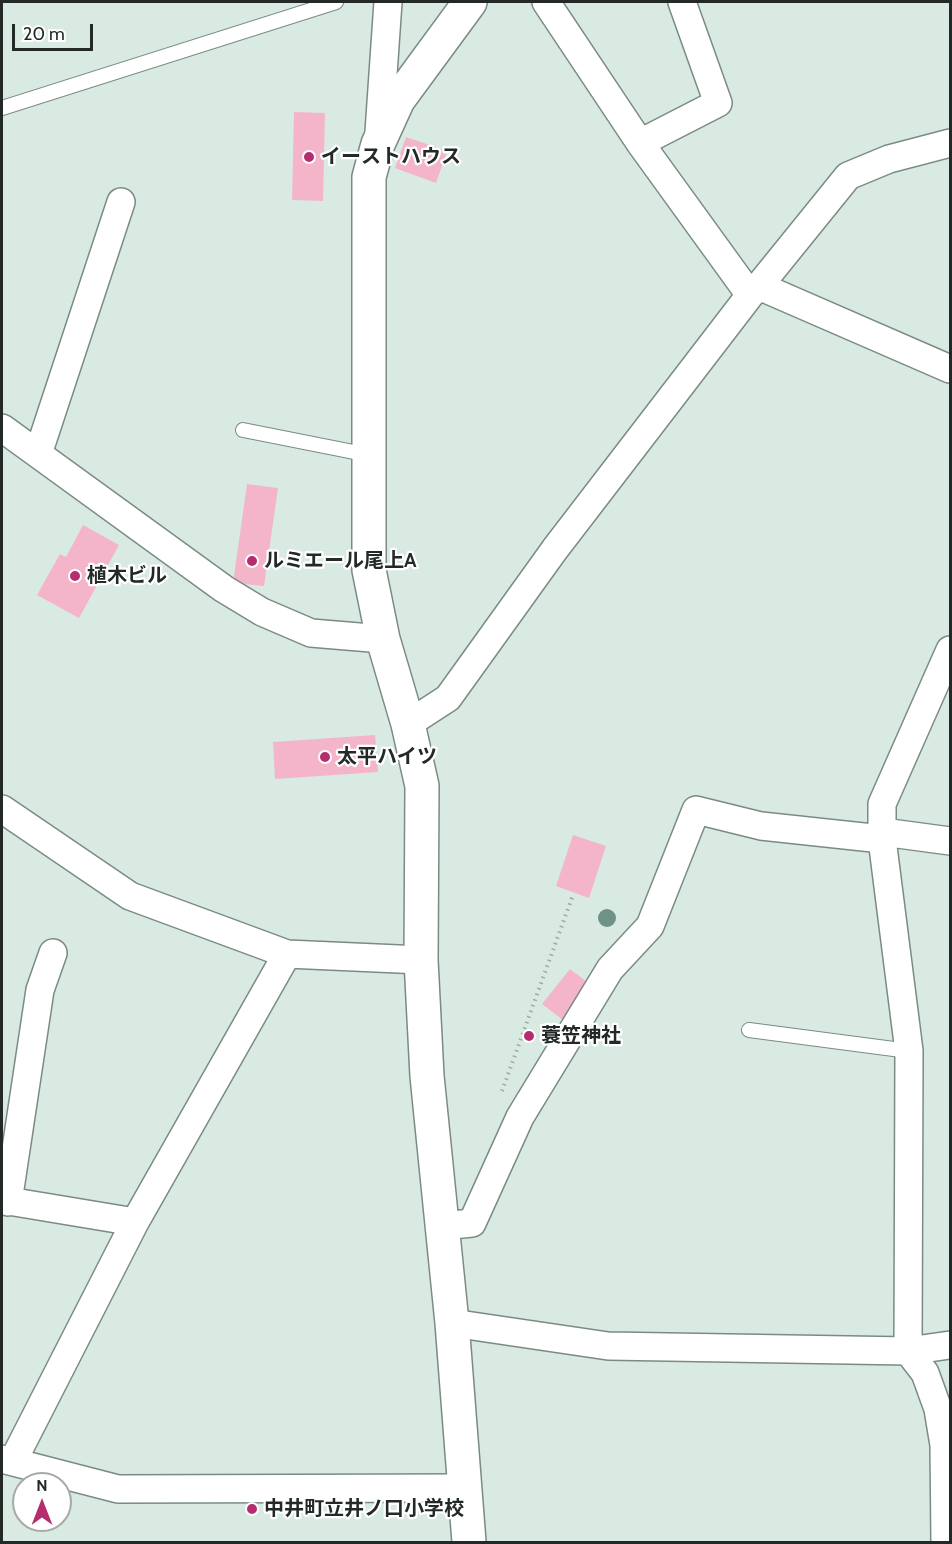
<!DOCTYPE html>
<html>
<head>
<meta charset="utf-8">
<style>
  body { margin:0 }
  #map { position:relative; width:952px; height:1544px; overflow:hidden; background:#d8eae2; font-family:Cabin,sans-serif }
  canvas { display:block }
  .frame { position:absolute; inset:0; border:3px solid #222926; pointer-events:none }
  .north { position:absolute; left:12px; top:1472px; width:60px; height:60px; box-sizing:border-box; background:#fff; border:2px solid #a7a9a8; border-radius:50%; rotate:0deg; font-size:16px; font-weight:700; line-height:24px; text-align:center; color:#222926 }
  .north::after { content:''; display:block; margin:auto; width:21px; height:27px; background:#b52d6e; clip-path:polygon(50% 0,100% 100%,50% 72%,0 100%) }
  .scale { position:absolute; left:12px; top:24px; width:81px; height:27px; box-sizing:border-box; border:3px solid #222926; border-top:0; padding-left:8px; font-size:18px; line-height:21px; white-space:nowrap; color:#222926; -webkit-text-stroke:4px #fff; paint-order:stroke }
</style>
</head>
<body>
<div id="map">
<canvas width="952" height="1544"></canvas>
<div class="frame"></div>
<div class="north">N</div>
<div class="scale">20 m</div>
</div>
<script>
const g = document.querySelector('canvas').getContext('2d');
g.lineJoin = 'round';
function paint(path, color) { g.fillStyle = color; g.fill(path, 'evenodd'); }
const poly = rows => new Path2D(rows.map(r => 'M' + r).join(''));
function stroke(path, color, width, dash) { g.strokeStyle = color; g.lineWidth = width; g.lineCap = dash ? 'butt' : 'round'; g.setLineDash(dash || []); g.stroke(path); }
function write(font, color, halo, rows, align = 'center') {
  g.font = font + ' Cabin,"Noto Sans JP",sans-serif'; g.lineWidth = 4.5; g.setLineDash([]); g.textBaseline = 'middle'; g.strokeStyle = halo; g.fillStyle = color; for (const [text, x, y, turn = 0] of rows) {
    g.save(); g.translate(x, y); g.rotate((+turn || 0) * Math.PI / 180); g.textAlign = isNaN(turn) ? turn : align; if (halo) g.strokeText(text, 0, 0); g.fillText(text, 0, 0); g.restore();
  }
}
paint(poly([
  [294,112,325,113,323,201,292,200],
  [406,137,447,151,436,183,395,168],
  [247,484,278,488,264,586,233,583],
  [83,525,119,545,79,618,37,595,60,554,66,557],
  [375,735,378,772,275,779,273,742],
  [573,835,606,846,589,898,556,886],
  [570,969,591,985,563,1020,542,1004]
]), '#f4b5cb');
const lane = poly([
  [2,108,336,2],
  [243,430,369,455],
  [749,1030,909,1051]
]);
const street = poly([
  [546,2,640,143,750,295],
  [379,132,388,2],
  [640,143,718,103,682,2],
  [759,286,950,369],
  [2,428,224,589,262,612,311,633,383,639],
  [38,454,121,202],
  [408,724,448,698,555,549,750,295,759,286,848,176,889,159,950,143],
  [2,809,130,896,287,954,421,960],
  [883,832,950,841],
  [2,1200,135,1222],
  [8,1202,40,990,53,953],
  [442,1226,472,1223,520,1117,610,969,650,926,696,810,761,826,882,839],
  [452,1323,608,1346,908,1351,950,1345],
  [2,1459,118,1489,465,1488],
  [13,1461,135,1222,287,954],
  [945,1542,944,1445,938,1409,925,1373,908,1351,909,1051,882,839,882,804,950,650]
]);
const secondary = poly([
  [469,1542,452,1323,427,1076,421,960,422,786,408,724,383,639,369,570,369,177,378,144,398,100,470,2]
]);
stroke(lane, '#7a8b84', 16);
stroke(street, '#7a8b84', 30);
stroke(secondary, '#7a8b84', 36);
stroke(poly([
  [502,1091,573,895]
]), '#9daba5', 4, [1.5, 4.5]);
stroke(lane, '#fff', 14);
stroke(street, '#fff', 27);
stroke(secondary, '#fff', 33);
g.fillStyle = '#6e9386';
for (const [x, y] of [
  [607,918]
]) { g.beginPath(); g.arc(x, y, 9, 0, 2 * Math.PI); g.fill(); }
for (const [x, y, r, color] of [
  [309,157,6,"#b52d6e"],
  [252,561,6,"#b52d6e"],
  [75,576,6,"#b52d6e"],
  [325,757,6,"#b52d6e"],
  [529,1036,6,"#b52d6e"],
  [252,1509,6,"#b52d6e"]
]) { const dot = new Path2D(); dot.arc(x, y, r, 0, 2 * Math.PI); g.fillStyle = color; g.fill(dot); stroke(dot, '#fff', 2); }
write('bold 20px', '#222926', '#fff', [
  ["イーストハウス",321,157],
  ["ルミエール尾上A",264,561],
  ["植木ビル",87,576],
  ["太平ハイツ",337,757],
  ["蓑笠神社",541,1036],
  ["中井町立井ノ口小学校",264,1509]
], 'left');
</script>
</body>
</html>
